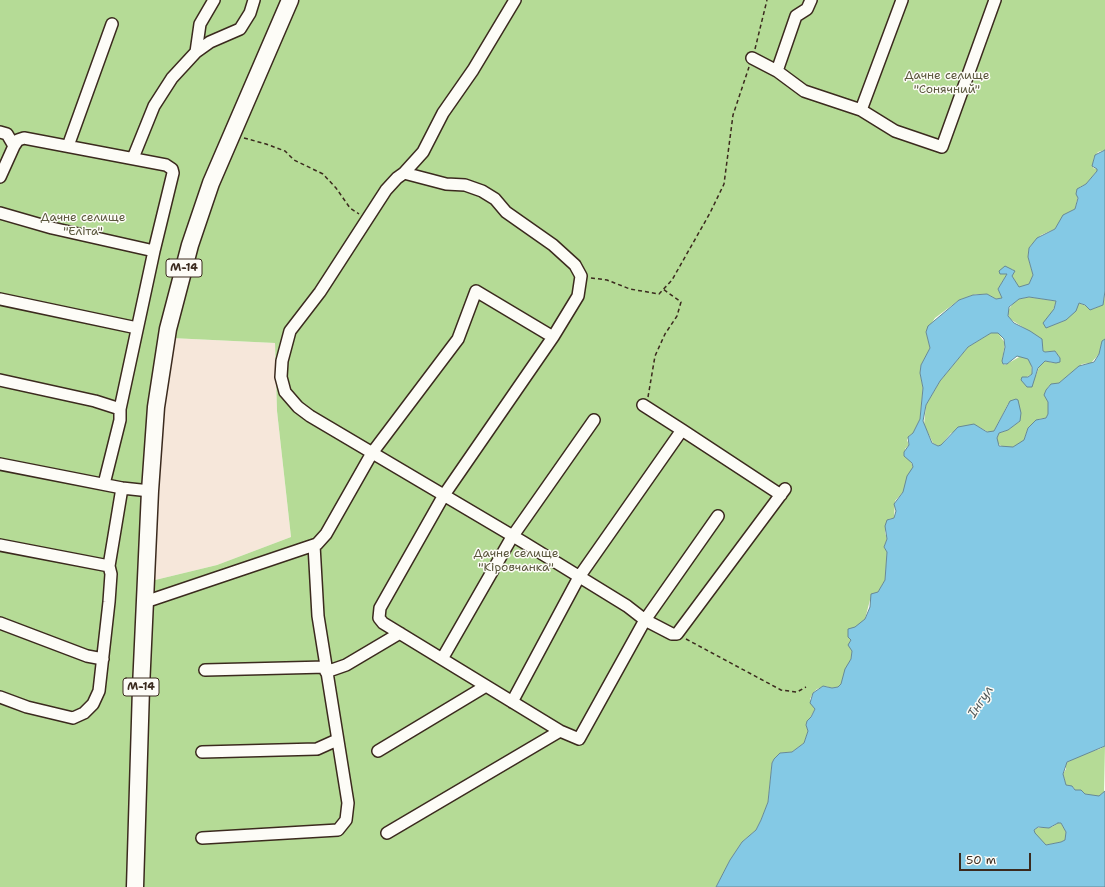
<!DOCTYPE html>
<html>
<head>
<meta charset="utf-8">
<style>
  body { margin:0 }
  #map { position:relative; width:1105px; height:887px; overflow:hidden; background:#fdfcf7; font-family:"Shantell Sans",sans-serif }
  canvas { display:block }
  .scale { position:absolute; left:959px; top:853px; width:72px; height:18px; box-sizing:border-box; border:2px solid #3b2a1e; border-top:0; padding-left:5px; font-size:12px; line-height:14px; white-space:nowrap; color:#3b2a1e; -webkit-text-stroke:3px #fdfcf7; paint-order:stroke }
</style>
</head>
<body>
<div id="map">
<canvas width="1105" height="887"></canvas>
<div class="scale">50 m</div>
</div>
<script>
const g = document.querySelector('canvas').getContext('2d');
g.lineJoin = 'round';
function paint(path, color) { g.fillStyle = color; g.fill(path, 'evenodd'); }
const poly = rows => new Path2D(rows.map(r => 'M' + r).join(''));
function stroke(path, color, width, dash) { g.strokeStyle = color; g.lineWidth = width; g.lineCap = dash ? 'butt' : 'round'; g.setLineDash(dash || []); g.stroke(path); }
function write(font, color, halo, rows, align = 'center') {
  g.font = font + ' "Shantell Sans",sans-serif'; g.lineWidth = 3; g.setLineDash([]); g.textBaseline = 'middle'; g.strokeStyle = halo; g.fillStyle = color; for (const [text, x, y, turn = 0] of rows) {
    g.save(); g.translate(x, y); g.rotate((+turn || 0) * Math.PI / 180); g.textAlign = isNaN(turn) ? turn : align; if (halo) g.strokeText(text, 0, 0); g.fillText(text, 0, 0); g.restore();
  }
}
paint(poly([
  [171,338,275,343,277,411,291,537,217,565,151,581,155,492]
]), '#f6e7da');
paint(poly([
  [0,0,284,0,169,304,130,887,0,887],
  [296,0,1105,0,1105,150,1098,152,1094,157,1093,168,1097,169,1097,171,1086,184,1080,187,1075,209,1064,215,1055,229,1041,235,1033,243,1029,248,1028,257,1033,275,1029,284,1019,288,1017,285,1012,276,1013,269,1001,274,1007,274,998,289,1002,298,996,299,987,294,976,294,959,300,935,318,926,332,930,348,921,365,920,373,923,388,920,419,913,433,909,436,907,440,909,445,905,449,913,467,903,492,895,501,894,518,889,519,885,532,887,539,884,547,887,552,885,580,878,592,870,600,865,619,849,643,852,651,851,659,841,684,838,687,832,688,825,686,817,689,813,693,810,699,815,709,806,725,808,731,804,743,792,752,780,753,774,759,772,763,768,802,761,820,756,830,742,842,730,860,716,887,140,887,151,581,217,565,291,537,277,411,275,343,171,338,203,217],
  [1105,291,1105,339,1102,341,1099,354,1091,363,1082,364,1059,383,1049,386,1045,392,1048,402,1048,414,1046,418,1039,419,1028,428,1024,440,1020,444,1013,447,1003,447,997,443,997,438,999,433,1008,430,1020,421,1018,403,1008,404,994,431,990,433,977,426,951,433,941,445,938,446,933,443,924,425,926,405,940,381,968,347,991,333,998,333,1005,343,1002,361,1003,364,1005,365,1021,356,1028,359,1031,363,1032,374,1021,380,1036,375,1040,365,1045,361,1054,363,1060,358,1055,351,1045,352,1043,351,1040,338,1010,319,1007,312,1014,302,1019,299,1029,297,1056,301,1048,327,1066,320,1079,303,1093,309,1100,306,1104,300],
  [1105,746,1104,792,1099,796,1093,796,1085,794,1081,790,1075,790,1073,787,1066,785,1063,774,1066,769,1066,763,1082,754,1100,749],
  [1058,823,1061,823,1066,832,1065,840,1061,842,1046,845,1035,835,1034,831,1036,828,1052,827]
]), '#b5db96');
const water = poly([
  [1105,150,1105,291,1103,305,1090,310,1085,305,1079,303,1076,311,1066,320,1046,328,1043,323,1054,309,1056,301,1029,297,1019,299,1009,307,1008,316,1014,323,1030,331,1042,339,1043,351,1045,352,1055,351,1060,358,1060,362,1056,363,1045,361,1038,368,1032,387,1027,387,1021,380,1022,377,1028,377,1032,374,1032,367,1028,359,1017,356,1007,364,1003,364,1002,361,1005,347,1004,339,998,333,991,333,968,347,940,381,926,405,923,421,932,443,938,446,941,445,958,427,974,424,987,432,994,431,1010,401,1016,399,1018,400,1021,413,1020,421,1008,430,999,433,997,438,999,446,1013,447,1024,440,1028,428,1036,420,1046,418,1048,414,1048,402,1044,395,1046,390,1051,384,1059,383,1079,366,1094,362,1099,354,1102,341,1105,339,1105,746,1067,762,1063,774,1066,785,1072,786,1075,790,1081,790,1085,794,1099,796,1105,791,1105,887,716,887,730,860,742,842,756,830,761,820,768,802,772,763,774,759,780,753,792,752,804,743,808,731,806,725,807,721,811,717,815,709,810,703,813,693,823,686,832,688,838,687,841,684,845,669,851,659,852,651,848,645,851,640,848,637,848,629,855,627,865,619,870,607,871,594,878,592,885,580,887,552,884,547,887,539,885,526,887,520,894,518,896,511,894,504,903,492,907,476,913,467,912,463,904,456,904,452,909,445,908,437,913,433,920,419,923,388,920,373,921,365,930,348,926,332,928,326,959,300,973,295,987,294,996,299,1002,298,998,289,1007,274,1000,274,999,271,1005,266,1015,271,1012,276,1019,287,1029,284,1033,275,1028,257,1029,248,1037,238,1055,229,1063,215,1075,209,1078,198,1076,194,1077,189,1086,184,1097,171,1097,169,1092,166,1095,155,1105,150],
  [1058,823,1061,823,1066,832,1065,840,1061,842,1046,845,1035,833,1034,830,1038,827,1049,828,1058,823]
]);
paint(water, '#84c9e5');
stroke(water, '#678995', 1);
const minor = poly([
  [515,0,473,70,443,113,423,152,404,173,397,178,386,190,320,292,290,331,282,361,281,377,285,392,298,407,310,416,523,542,627,606,645,620,672,634,677,634,785,489],
  [196,52,200,24,214,0],
  [752,58,777,71,804,91,861,110,895,131,942,147,995,0],
  [777,71,796,16,807,9,811,0],
  [861,110,902,0],
  [0,132,7,134,14,146],
  [68,146,112,24],
  [133,158,154,106,172,78,196,52,210,42,240,29,250,13,254,0],
  [0,177,14,146,18,140,24,138,166,165,172,169,173,173,154,251,120,409,120,420,104,484],
  [0,213,52,228,154,251],
  [0,299,137,328],
  [553,337,444,495,380,608,379,618,383,623,560,731,579,739,645,620,718,516],
  [0,380,95,401,120,409],
  [643,405,682,430,781,495],
  [0,464,122,488,150,491],
  [0,545,109,566],
  [145,602,317,544,326,534,372,453,458,339,476,291,553,337,578,296,581,276,575,265,553,245,506,212,495,199,482,191,465,185,446,184,404,173],
  [0,623,87,656,103,659],
  [442,659,512,537,594,420],
  [205,670,326,667],
  [326,672,346,665,400,633],
  [0,697,27,707,73,718,84,713,93,704,99,691,109,602,111,574,109,566,122,488],
  [512,702,579,577,682,430],
  [378,751,486,686],
  [202,752,317,749,337,740],
  [387,833,560,731],
  [202,838,338,830,346,820,348,803,318,616,314,545]
]);
const highway = poly([
  [135,887,141,688,150,491,156,407,168,329,190,245,211,183,290,0]
]);
stroke(minor, '#3b2a1e', 14);
stroke(highway, '#3b2a1e', 19);
stroke(poly([
  [755,49,767,0],
  [244,138,266,144,285,151,294,160,323,174,336,188,350,208,359,214],
  [591,278,607,280,630,289,659,294,672,280,710,213,724,184,733,115,749,67],
  [648,397,655,356,665,334,677,316,681,302,663,289],
  [686,639,781,690,797,692,806,687]
]), '#3b2a1e', 1.5, [4, 3]);
stroke(minor, '#fdfcf7', 11);
stroke(highway, '#fdfcf7', 16);
for (const [x, y, w] of [
  [184,268,36],
  [141,687,36]
]) { const box = new Path2D(); box.roundRect(x - w / 2, y - 9, w, 18, 3); g.fillStyle = '#fdfcf7'; g.fill(box); stroke(box, '#3b2a1e', 1); }
write('bold 11px', '#3b2a1e', null, [
  ["М-14",184,268],
  ["М-14",141,687]
]);
write('12px', '#5a563c', '#fdfcf7', [
  ["Дачне селище",947,76],
  ["\"Сонячний\"",947,90],
  ["Дачне селище",83,218],
  ["\"Еліта\"",83,232],
  ["Дачне селище",516,554],
  ["\"Кіровчанка\"",516,568]
]);
write('italic 13px', '#515a5a', '#fdfcf7', [
  ["Інгул",981,702,-57]
]);
</script>
</body>
</html>
